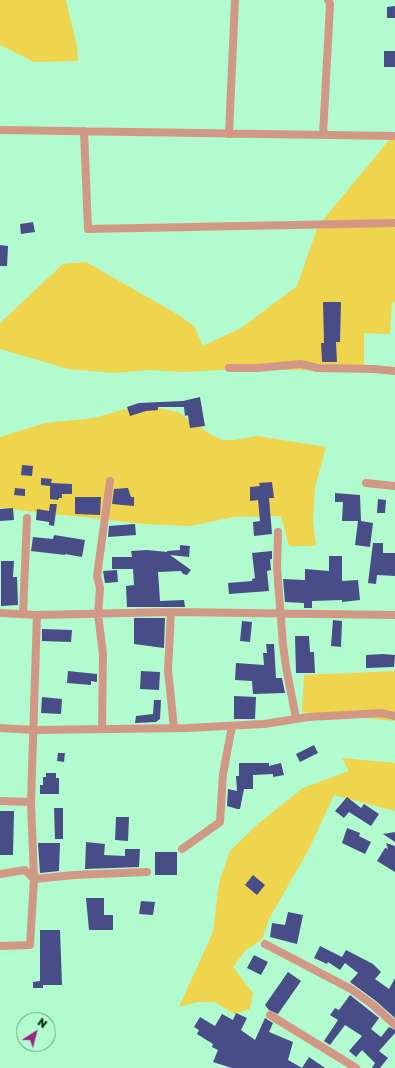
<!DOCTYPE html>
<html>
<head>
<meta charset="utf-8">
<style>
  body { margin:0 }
  #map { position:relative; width:395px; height:1068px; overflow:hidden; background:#b1fbcf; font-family:"Golos Text",sans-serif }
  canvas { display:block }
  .north { position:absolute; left:16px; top:1012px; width:40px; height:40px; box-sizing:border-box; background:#b1fbcf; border:1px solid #6da685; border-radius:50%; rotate:36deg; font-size:11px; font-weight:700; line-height:16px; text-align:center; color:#082717 }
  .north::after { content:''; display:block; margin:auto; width:14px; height:18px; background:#992682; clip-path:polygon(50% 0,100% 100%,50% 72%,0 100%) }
</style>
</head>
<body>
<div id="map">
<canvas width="395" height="1068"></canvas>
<div class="north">N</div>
</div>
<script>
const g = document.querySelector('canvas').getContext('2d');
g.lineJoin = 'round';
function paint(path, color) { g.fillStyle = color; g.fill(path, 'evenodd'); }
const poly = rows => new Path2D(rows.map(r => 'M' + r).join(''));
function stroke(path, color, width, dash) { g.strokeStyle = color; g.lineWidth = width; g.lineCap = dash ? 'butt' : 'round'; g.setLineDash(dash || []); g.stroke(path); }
paint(poly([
  [0,0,66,0,77,47,78,61,34,62,0,45],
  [395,133,395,302,392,303,390,334,364,333,364,371,237,369,184,372,149,370,115,373,68,369,0,349,0,323,63,264,86,262,177,314,194,326,203,346,241,328,297,286,318,226],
  [147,406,178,412,213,436,223,440,234,440,258,436,326,447,315,487,313,522,316,546,289,546,281,516,234,517,190,526,144,524,0,508,0,437,45,423,94,418,125,409],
  [395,671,395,721,302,712,304,675],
  [342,758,395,763,395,811,334,795,308,851,269,919,262,939,245,951,233,967,253,993,250,1009,235,1014,214,1002,197,1002,179,1007,213,932,219,883,230,851,258,824,303,788,349,771]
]), '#efd44d');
paint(poly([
  [395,6,395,18,387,18,387,7],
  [384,51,395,51,395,67,384,67],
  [33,222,35,232,21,234,20,224],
  [0,245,8,246,7,266,0,266],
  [323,302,341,302,340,342,336,342,337,362,322,362,321,343,324,343],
  [200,397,205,426,190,428,188,415,185,416,184,407,158,407,158,410,146,411,130,416,127,407,139,403,183,401],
  [22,465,33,466,32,476,21,475],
  [41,478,52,479,51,483,72,484,72,494,62,494,62,498,59,498,58,500,50,499,50,486,41,485],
  [272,482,274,498,269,498,272,534,254,536,253,522,260,521,258,500,250,501,250,487,260,486,259,483],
  [15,488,25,489,25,496,14,495],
  [128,488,131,497,134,497,134,506,112,504,114,489],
  [335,493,360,495,361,521,373,523,370,547,355,545,358,521,342,521,343,502,335,502],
  [75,497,101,497,100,515,75,514],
  [378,499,386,500,385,513,377,513],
  [50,504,57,504,54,526,49,525,49,522,36,520,37,509,49,511],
  [13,508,14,520,0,521,0,509],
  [135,524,136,535,108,537,109,526],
  [54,535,85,540,82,557,65,554,65,555,31,551,33,537,53,539],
  [373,543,383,543,383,553,395,553,395,576,377,575,376,584,368,583],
  [180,545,190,546,189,557,170,555,191,570,187,575,183,574,181,571,158,572,160,601,184,600,185,607,127,607,126,586,134,585,133,569,112,569,112,557,132,557,131,551,147,550,167,552,167,551,180,550],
  [272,551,272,559,270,559,271,570,267,571,269,591,229,594,228,583,252,581,252,579,255,578,252,553],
  [329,556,342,556,342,581,358,580,360,600,342,602,342,600,312,601,312,608,304,608,304,603,285,602,283,579,305,580,305,569,329,571],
  [1,561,14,561,13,577,17,577,18,605,1,606],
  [117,570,118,582,105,583,103,571],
  [134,618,165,618,164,648,134,644],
  [333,620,342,621,341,647,331,646],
  [242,621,252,622,250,642,240,641],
  [42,629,72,630,71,642,42,641],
  [295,636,309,636,310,652,314,652,315,673,296,673],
  [266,644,274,644,276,678,282,678,285,693,253,694,252,681,235,680,236,663,264,665,263,653,267,653],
  [383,654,395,655,394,667,366,668,366,655],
  [68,671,97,674,97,682,91,681,91,685,67,683],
  [141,671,160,672,159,690,140,689],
  [234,696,256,697,255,719,234,719],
  [42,697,62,699,61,714,41,713],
  [154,700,161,700,160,719,156,722,135,723,136,716,153,714],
  [314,745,318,753,300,762,296,754],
  [58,753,65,753,64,762,57,761],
  [239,763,269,763,269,766,281,763,284,775,273,777,273,774,253,775,253,789,244,789,240,809,237,809,227,806,228,789,237,791,236,776,239,776],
  [46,773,56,773,56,778,59,778,59,794,40,794,40,785,43,785,43,777,46,777],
  [347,797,361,808,364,804,379,814,371,826,349,812,344,818,335,811],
  [54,808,63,808,63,839,55,839],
  [0,811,14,811,13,855,0,855],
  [116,817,129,817,128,841,115,840],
  [347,828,360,833,359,836,371,842,365,854,342,843],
  [395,832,395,842,383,834],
  [86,842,105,844,104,855,125,856,125,849,140,849,139,867,85,869],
  [38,843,60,843,59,871,40,873],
  [386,843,395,846,395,872,377,861,385,848,388,849],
  [155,852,177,852,177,875,155,875],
  [253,875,265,885,257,895,245,885],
  [86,898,104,898,104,915,113,915,113,930,89,930],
  [141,901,155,902,153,915,139,914],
  [288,912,303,915,297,944,270,937,272,923,285,925],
  [40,930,60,930,62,985,43,985,43,988,33,988,33,982,40,981],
  [320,946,342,957,346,950,373,964,381,972,375,979,389,989,395,978,395,1018,376,1001,350,982,358,973,345,963,340,970,328,962,327,964,314,958],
  [254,955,268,962,261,975,247,968],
  [288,972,301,981,278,1014,269,1010,265,1005],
  [350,995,379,1018,371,1029,381,1037,389,1027,395,1030,395,1033,379,1051,388,1058,380,1068,372,1068,375,1063,362,1050,356,1057,349,1051,362,1036,345,1025,330,1045,324,1041,338,1020,330,1015,335,1008,339,1010],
  [236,1013,247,1018,241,1030,255,1040,265,1018,273,1023,269,1032,293,1042,288,1060,302,1068,309,1057,325,1068,232,1068,213,1062,218,1050,212,1047,213,1044,197,1034,199,1030,194,1027,200,1017,215,1026,222,1014,233,1020]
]), '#484d87');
stroke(poly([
  [0,130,395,136],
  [84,131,88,229,395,223],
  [229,134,235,0],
  [323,135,330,4,328,0],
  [229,368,257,368,301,364,317,368,374,369,395,371],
  [366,483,395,486],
  [278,532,277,568,283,645,286,667,296,718],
  [171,612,168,670,174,728],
  [0,613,37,615,171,612,395,615],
  [23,614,27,518],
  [0,728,34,730,187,728,264,724,308,717,382,713,395,716],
  [102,729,103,654,98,614,100,588,97,576,110,481],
  [0,801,31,802],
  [182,849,220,822,223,774,232,726],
  [0,874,25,870,34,879,74,875,147,872],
  [265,944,351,989,373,1005,395,1025],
  [0,946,30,945,34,879,31,802,37,615],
  [270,1015,356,1068]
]), '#d19886', 8);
</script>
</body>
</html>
